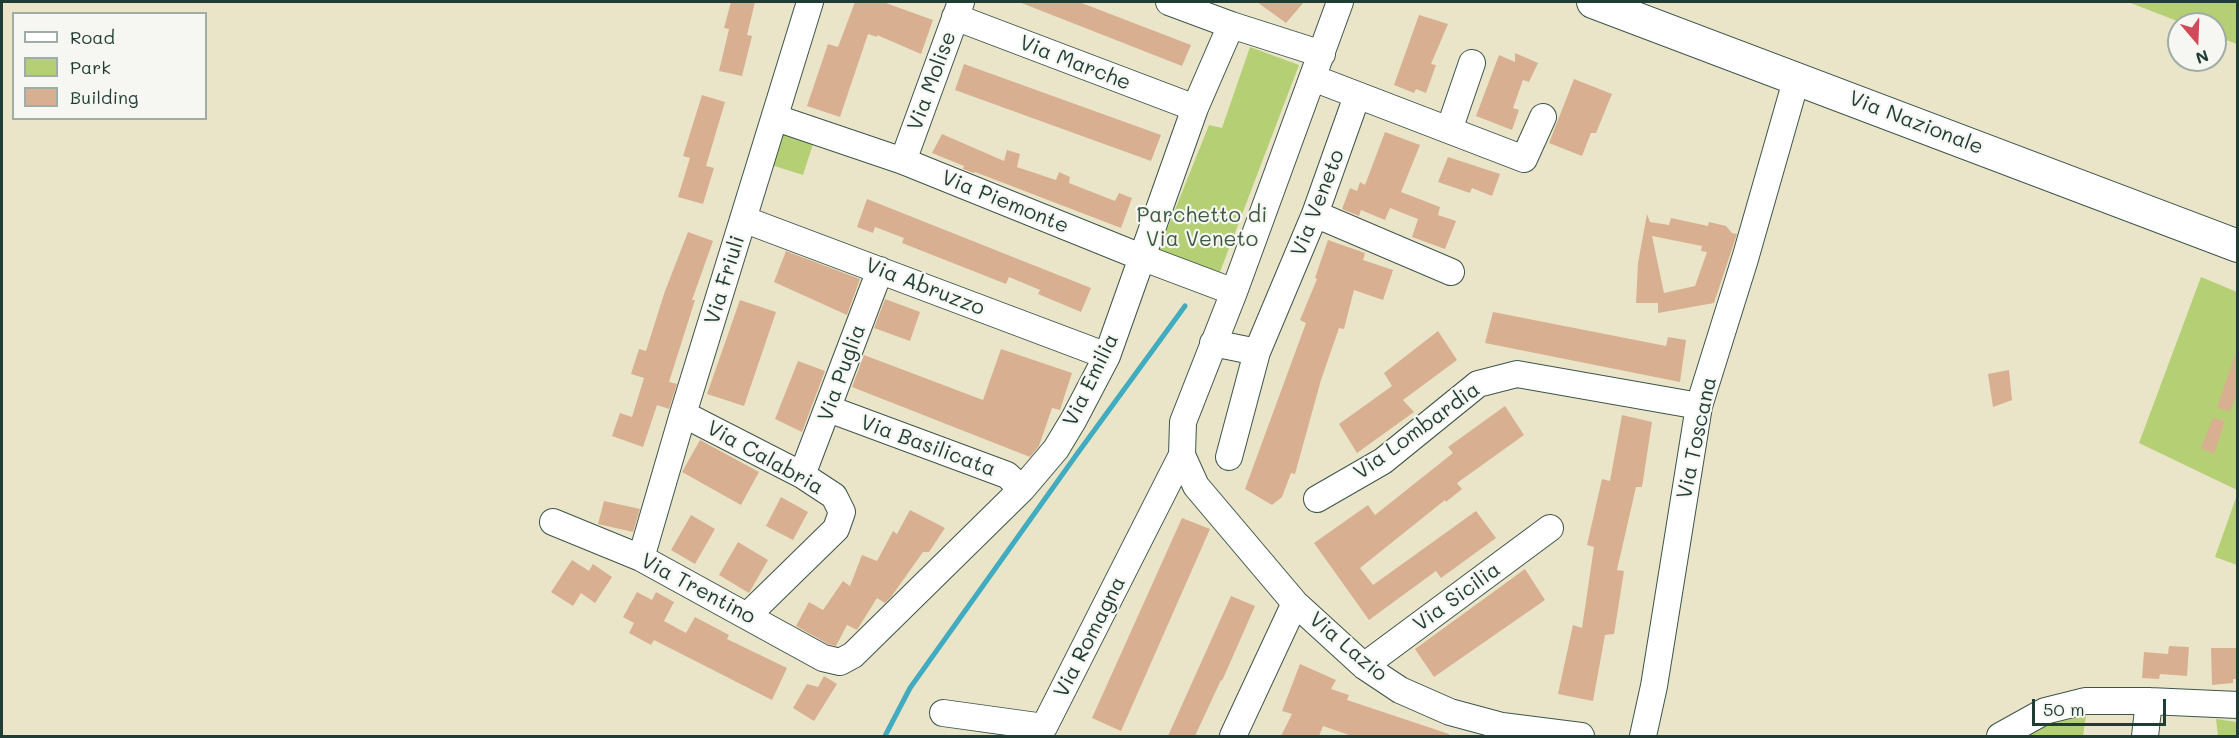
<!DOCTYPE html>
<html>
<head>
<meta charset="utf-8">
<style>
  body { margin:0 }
  #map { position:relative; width:2239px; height:738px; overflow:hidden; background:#eae5c8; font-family:Mali,sans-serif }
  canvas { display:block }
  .frame { position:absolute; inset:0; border:3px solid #1f3d34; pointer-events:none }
  .legend { position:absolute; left:12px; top:12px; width:195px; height:108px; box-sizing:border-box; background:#f6f6f2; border:2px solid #a0aca6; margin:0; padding:8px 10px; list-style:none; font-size:18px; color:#1f3d34 }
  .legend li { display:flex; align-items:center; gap:12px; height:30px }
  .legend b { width:30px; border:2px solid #a0aca6 }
  .north { position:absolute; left:2167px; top:12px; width:60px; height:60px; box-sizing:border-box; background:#f6f6f2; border:2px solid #a0aca6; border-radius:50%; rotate:161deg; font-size:16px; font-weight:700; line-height:24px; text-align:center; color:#1f3d34 }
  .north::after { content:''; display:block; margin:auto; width:21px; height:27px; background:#d1495b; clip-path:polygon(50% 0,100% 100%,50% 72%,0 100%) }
  .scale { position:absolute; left:2032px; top:699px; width:134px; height:27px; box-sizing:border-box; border:3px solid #1f3d34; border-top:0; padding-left:8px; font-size:18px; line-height:21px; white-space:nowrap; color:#1f3d34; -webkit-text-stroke:4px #f6f6f2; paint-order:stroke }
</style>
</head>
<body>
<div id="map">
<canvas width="2239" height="738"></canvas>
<div class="frame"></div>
<ul class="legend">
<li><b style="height:8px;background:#fff"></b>Road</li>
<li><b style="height:16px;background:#b5cf74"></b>Park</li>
<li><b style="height:16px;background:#d8b091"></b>Building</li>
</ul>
<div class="north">N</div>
<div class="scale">50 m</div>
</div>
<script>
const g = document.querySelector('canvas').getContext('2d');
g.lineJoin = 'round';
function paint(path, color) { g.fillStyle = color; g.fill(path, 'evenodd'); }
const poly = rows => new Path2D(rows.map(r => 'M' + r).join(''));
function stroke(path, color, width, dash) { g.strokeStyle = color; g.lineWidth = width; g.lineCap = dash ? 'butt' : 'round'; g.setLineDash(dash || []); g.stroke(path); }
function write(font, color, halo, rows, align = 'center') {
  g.font = font + ' Mali,sans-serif'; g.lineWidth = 4.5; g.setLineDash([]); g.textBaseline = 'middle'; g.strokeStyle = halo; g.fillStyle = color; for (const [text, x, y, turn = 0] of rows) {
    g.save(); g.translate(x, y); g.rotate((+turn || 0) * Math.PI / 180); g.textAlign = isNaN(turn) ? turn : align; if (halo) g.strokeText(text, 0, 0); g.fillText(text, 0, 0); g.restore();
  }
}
paint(poly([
  [2128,2,2237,2,2237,44,2215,36,2215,24,2185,24],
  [1250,47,1299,65,1220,272,1158,252,1209,125,1222,128],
  [779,130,814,141,803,175,768,164],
  [2201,277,2237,292,2237,490,2139,443],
  [2237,495,2237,565,2215,557],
  [2086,715,2083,736,2026,736,2040,727],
  [2216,719,2237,722,2237,736,2218,736]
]), '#b5cf74');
stroke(poly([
  [885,736,910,688,1077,454,1185,306]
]), '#41acc0', 5);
paint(poly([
  [731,2,755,2,747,35,752,36,742,76,719,71,729,29,724,28],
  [855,2,883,2,933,20,921,54,877,35,877,37,868,34,840,117,807,106,828,44,838,47],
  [1019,2,1079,2,1191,45,1182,66],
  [1257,2,1304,2,1286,23],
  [1419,15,1448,24,1431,64,1436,65,1426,93,1416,89,1414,93,1394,85],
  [1515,53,1538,63,1529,82,1523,80,1513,108,1519,110,1512,130,1476,116,1499,55,1515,62],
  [964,64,1161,135,1151,161,955,90],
  [1574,79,1612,94,1596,133,1591,133,1582,156,1549,143],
  [702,95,725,102,706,166,714,168,703,204,678,197,690,158,683,156],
  [1385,132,1420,145,1401,192,1440,207,1438,215,1456,221,1445,249,1412,237,1418,219,1390,208,1385,220,1361,210,1359,216,1342,209,1350,188,1357,191,1360,182,1365,185],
  [942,134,1004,161,1007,150,1020,154,1017,167,1056,180,1059,172,1070,177,1069,183,1115,201,1119,193,1132,198,1121,228,975,172,974,173,963,169,964,166,932,153],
  [1448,157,1500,174,1492,196,1472,188,1470,193,1438,182],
  [867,199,1091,288,1081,312,1038,294,1040,290,1009,277,1006,284,902,243,904,238,875,227,873,233,857,227],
  [1647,214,1650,222,1669,225,1671,218,1708,226,1709,222,1726,226,1732,233,1737,234,1714,303,1658,313,1658,303,1636,303,1638,263],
  [1652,236,1702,246,1701,251,1707,252,1695,286,1664,293],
  [688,232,713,241,692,300,695,300,669,382,677,384,669,409,657,405,643,447,612,436,620,413,632,417,644,378,631,374,639,349,646,351,665,291],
  [1328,240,1365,253,1363,260,1393,270,1383,300,1354,290,1344,329,1339,328,1321,380,1295,474,1291,473,1282,497,1272,505,1245,489,1306,323,1300,320,1317,279,1315,278],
  [786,251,860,279,847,315,774,282],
  [885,299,920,312,910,341,874,328],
  [740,300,776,312,744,406,707,394],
  [1493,312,1666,346,1668,337,1686,340,1680,382,1485,343],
  [1438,331,1457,360,1403,400,1414,412,1357,453,1339,424,1392,386,1384,373],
  [1001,349,1072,373,1060,410,1052,408,1039,446,1030,457,852,387,864,355,983,400],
  [2235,355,2238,355,2238,391,2230,411,2217,408],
  [798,361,825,371,802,432,775,419],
  [2009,370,2012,400,1993,407,1988,374],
  [1505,406,1524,435,1457,483,1462,489,1446,502,1445,500,1360,568,1373,585,1476,511,1496,538,1441,578,1436,571,1369,620,1314,543,1368,505,1375,515,1453,453,1448,447],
  [1622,415,1652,422,1642,487,1636,487,1617,570,1624,571,1614,634,1605,635,1593,701,1558,694,1573,625,1582,628,1594,547,1587,545,1602,479,1610,481],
  [2213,418,2225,421,2214,454,2201,448],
  [700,440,759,472,741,505,682,472],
  [781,497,808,512,793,540,766,526],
  [604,501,640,509,633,532,598,524],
  [910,510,945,528,929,552,923,552,891,597,885,603,877,598,857,630,847,625,836,646,828,644,796,626,809,602,823,610,843,581,850,586,862,555,877,561,893,531,897,534],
  [691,515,715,529,695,564,671,550],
  [1182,518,1210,529,1121,731,1092,718],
  [738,542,768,560,749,593,719,575],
  [572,560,589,571,593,564,612,577,595,603,581,593,573,606,551,592],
  [1525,569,1545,600,1434,677,1415,649],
  [637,592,652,600,656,592,674,602,664,621,686,633,695,617,729,635,727,639,787,668,772,700,654,640,651,645,629,633,634,623,623,617],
  [1231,596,1255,606,1222,681,1221,680,1195,736,1168,736],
  [2169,646,2189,647,2187,676,2160,674,2159,679,2142,678,2144,652,2168,654],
  [2211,648,2238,648,2238,679,2233,679,2233,683,2212,685],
  [1300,664,1336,680,1331,689,1349,695,1347,700,1449,734,1449,736,1352,736,1323,726,1319,736,1281,736,1292,714,1282,711],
  [824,676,837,684,814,721,793,708,807,684,818,687]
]), '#d8b091');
const minor = poly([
  [1169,2,1231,25,1322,54],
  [955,17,1195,108],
  [1313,78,1524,159,1543,117],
  [775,115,785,121,903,161,1141,257,1234,292],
  [1449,130,1472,63],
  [903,161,961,2],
  [1315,214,1451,272],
  [743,219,1107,356],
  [1213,343,1257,352,1315,214,1357,96],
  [829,409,1007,475,1022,489],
  [683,414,802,475,834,496,842,512,836,529,748,615],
  [1182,455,1196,486,1295,603,1364,666,1400,690,1450,712,1502,726,1581,736],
  [1229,457,1257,352],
  [802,475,880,270],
  [1317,499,1383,461,1478,384,1517,374,1699,406],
  [553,522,641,558,823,658,840,662,853,655,1022,489,1056,449,1074,419,1107,356,1195,108,1231,25],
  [641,558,683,414,810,2],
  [1364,666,1550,528],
  [943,713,1044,727,1182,455,1183,422,1234,292,1340,2],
  [1233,736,1295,603],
  [1643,736,1654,686,1699,406,1745,259,1797,77],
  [2000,736,2045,711,2085,701,2149,701,2238,705],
  [2145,736,2149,701]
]);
const major = poly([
  [1593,2,2238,246]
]);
stroke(minor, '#3d564a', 28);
stroke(major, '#3d564a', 34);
stroke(minor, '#fff', 26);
stroke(major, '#fff', 32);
write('21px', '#1f3d34', '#f6f6f2', [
  ["Via Marche",1075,63,21],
  ["Via Molise",932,81,-70],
  ["Via Nazionale",1916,123,21],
  ["Via Piemonte",1005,202,22],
  ["Via Veneto",1318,203,-69],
  ["Via Friuli",725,280,-73],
  ["Via Abruzzo",925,287,21],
  ["Via Puglia",842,373,-70],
  ["Via Emilia",1091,380,-64],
  ["Via Lombardia",1417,431,-36],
  ["Via Toscana",1697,438,-78],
  ["Via Basilicata",928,446,20],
  ["Via Calabria",765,458,29],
  ["Via Trentino",698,589,28],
  ["Via Sicilia",1457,597,-36],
  ["Via Romagna",1090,637,-63],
  ["Via Lazio",1348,647,40]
]);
write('21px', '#3d5a41', '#f6f6f2', [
  ["Parchetto di",1202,216],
  ["Via Veneto",1202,240]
]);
</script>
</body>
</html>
